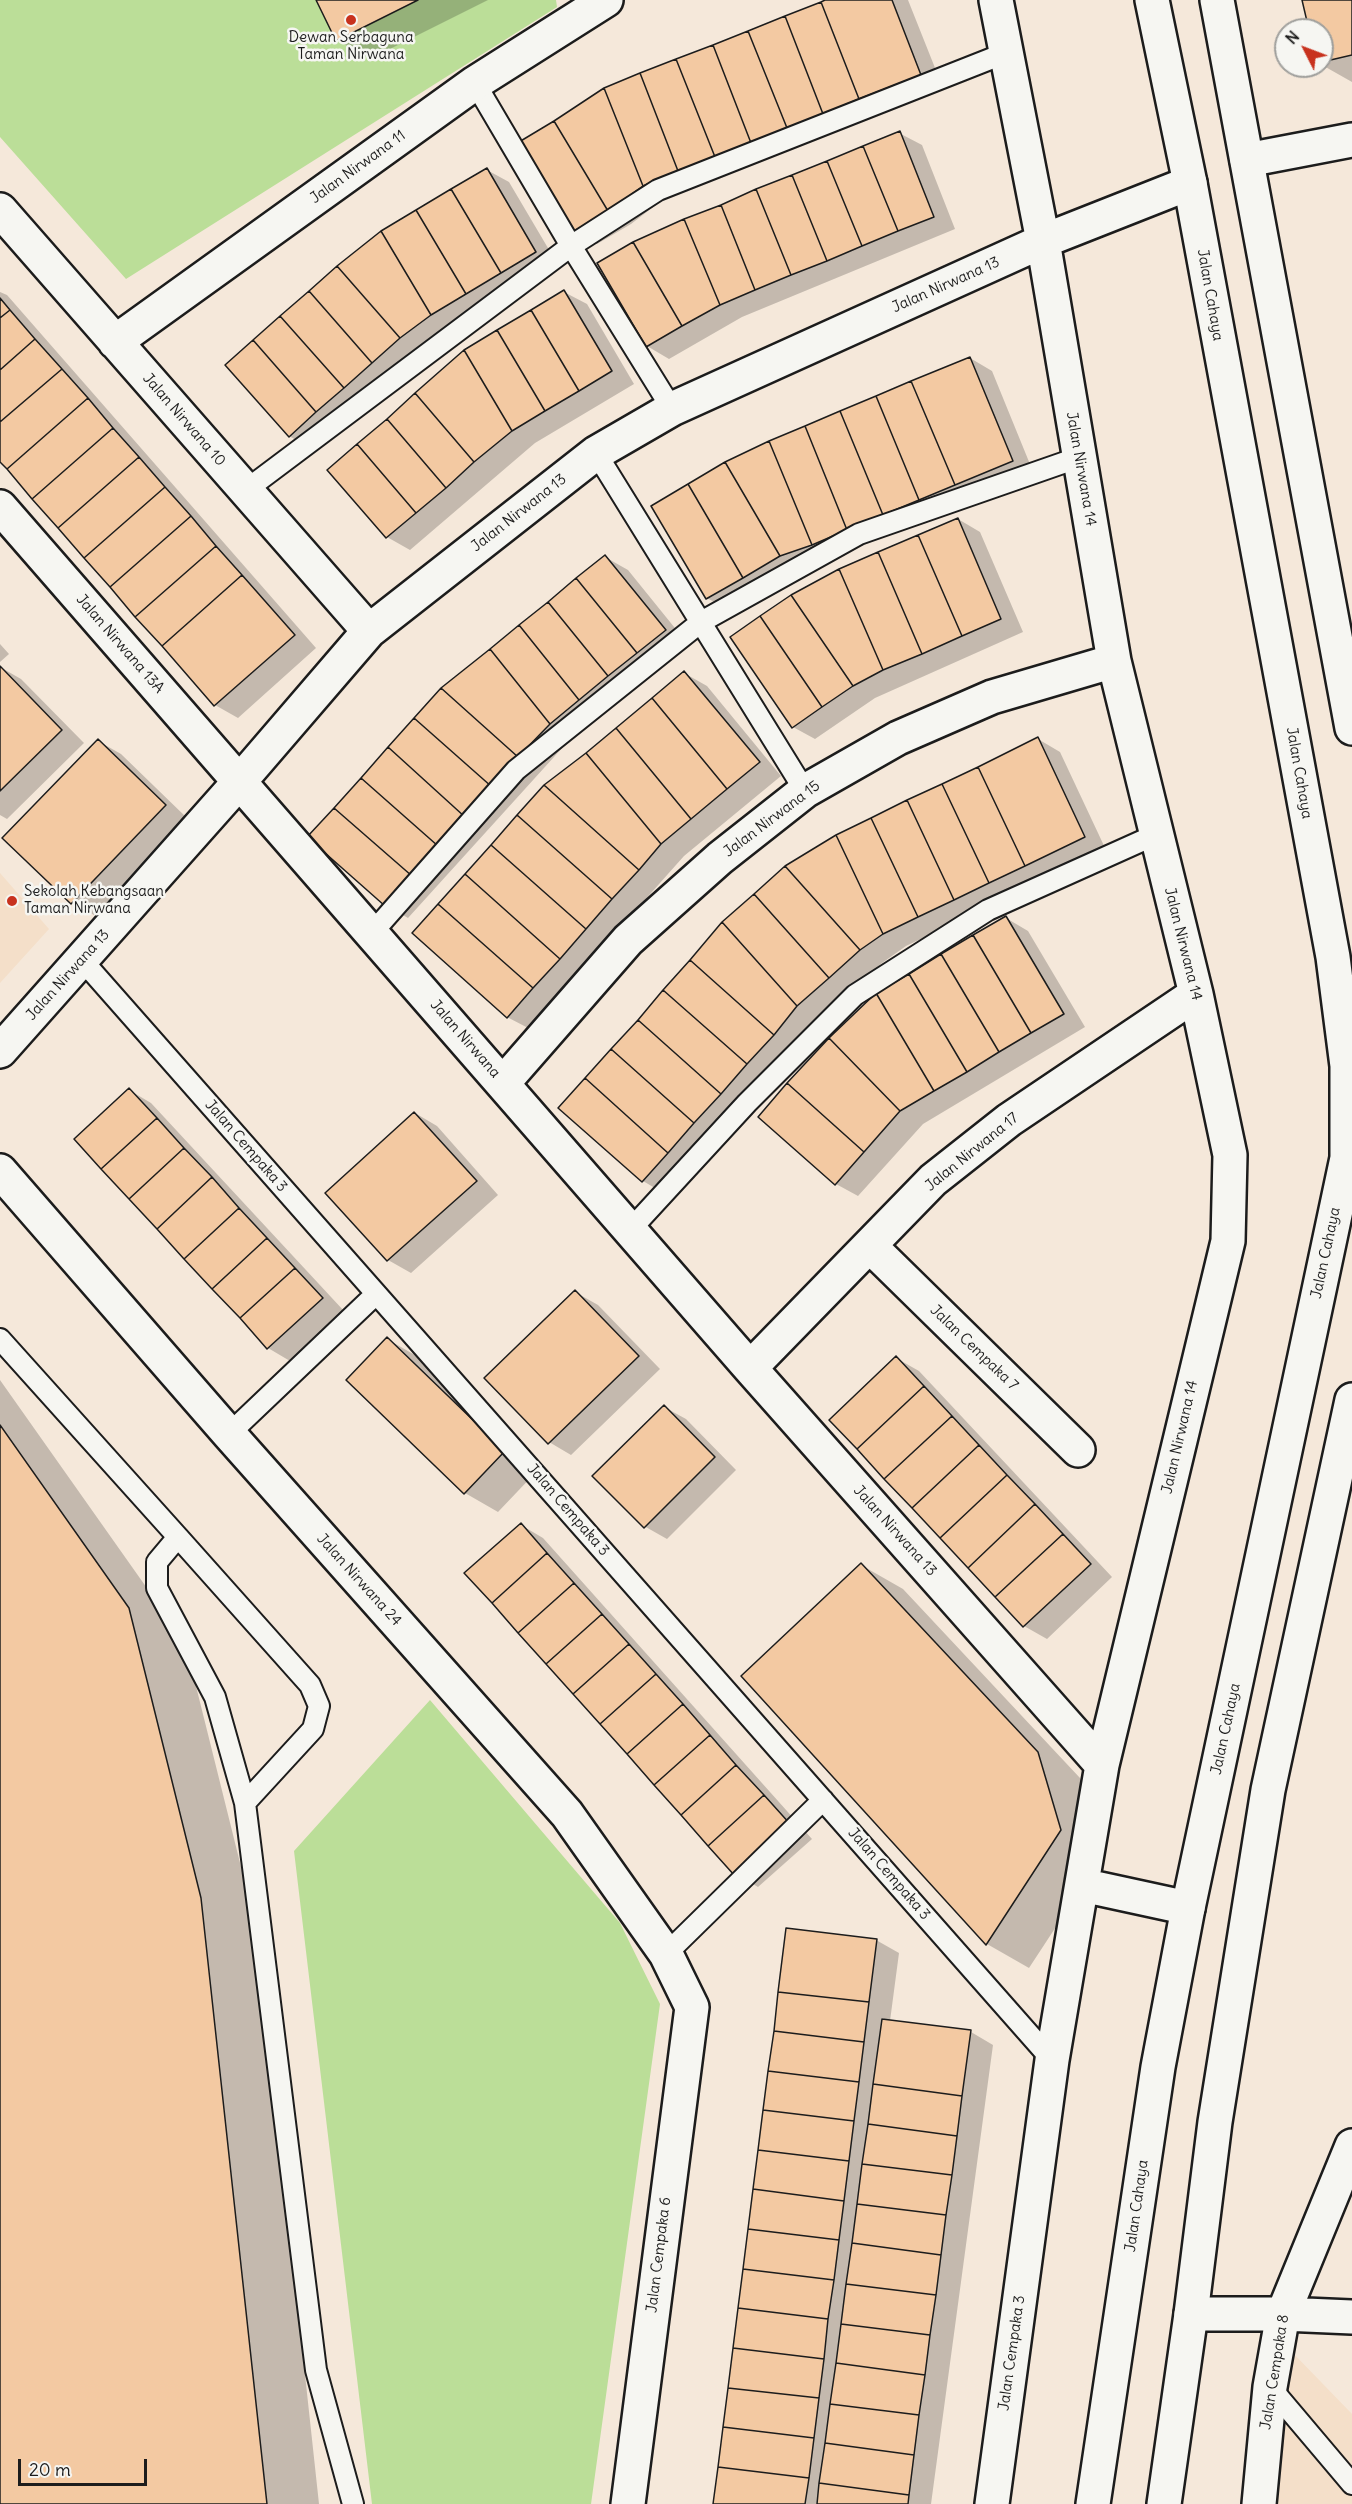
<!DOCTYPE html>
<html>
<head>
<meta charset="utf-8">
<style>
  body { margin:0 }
  #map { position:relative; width:1352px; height:2504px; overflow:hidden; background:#f5e8da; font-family:Delius,sans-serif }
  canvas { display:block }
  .north { position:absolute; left:1274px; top:18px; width:60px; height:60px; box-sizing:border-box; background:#f6f6f2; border:2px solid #9f9f9c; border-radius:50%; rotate:312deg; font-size:16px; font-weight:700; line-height:24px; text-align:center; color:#1c1c1c }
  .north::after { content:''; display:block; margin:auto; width:21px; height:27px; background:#c8321e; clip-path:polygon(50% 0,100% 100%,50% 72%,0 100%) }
  .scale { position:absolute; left:18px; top:2459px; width:129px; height:27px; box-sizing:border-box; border:3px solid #1c1c1c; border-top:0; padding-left:8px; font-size:18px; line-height:21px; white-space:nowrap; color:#1c1c1c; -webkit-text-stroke:4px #f6f6f2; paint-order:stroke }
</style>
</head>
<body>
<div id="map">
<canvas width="1352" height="2504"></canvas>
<div class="north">N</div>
<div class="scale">20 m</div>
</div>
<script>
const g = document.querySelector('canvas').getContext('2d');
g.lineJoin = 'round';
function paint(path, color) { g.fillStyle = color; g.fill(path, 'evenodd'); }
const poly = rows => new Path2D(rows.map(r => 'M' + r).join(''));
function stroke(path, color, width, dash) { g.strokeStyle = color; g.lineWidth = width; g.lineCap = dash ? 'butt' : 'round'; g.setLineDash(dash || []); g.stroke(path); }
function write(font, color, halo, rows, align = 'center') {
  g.font = font + ' Delius,sans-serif'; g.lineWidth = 5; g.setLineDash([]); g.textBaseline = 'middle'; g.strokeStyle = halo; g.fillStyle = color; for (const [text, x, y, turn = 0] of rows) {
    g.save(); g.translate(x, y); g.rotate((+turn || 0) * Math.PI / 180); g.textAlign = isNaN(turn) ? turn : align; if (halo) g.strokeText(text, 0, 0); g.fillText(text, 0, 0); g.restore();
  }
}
paint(poly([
  [0,873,49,929,0,983],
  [1291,2351,1352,2414,1352,2504,1275,2504]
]), '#f4dfc9');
paint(poly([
  [0,0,556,0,557,7,126,279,0,137],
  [430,1700,620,1923,660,2004,591,2504,372,2504,294,1851]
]), '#bbde98');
paint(poly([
  [317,0,488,0,370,59,337,40],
  [828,0,908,0,943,88,665,198,631,224,597,244,575,231,521,143],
  [1304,0,1352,0,1352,82,1322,65,1322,30,1310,30],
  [899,133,922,145,955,229,742,317,669,359,647,346],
  [487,170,509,182,558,265,312,449,289,436],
  [0,292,7,295,316,648,238,718,215,705,0,460],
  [564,292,587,304,634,384,535,443,410,550,387,537,329,470],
  [970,358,992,371,1034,474,835,557,730,611,707,598,653,507],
  [958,519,980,532,1023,632,875,698,815,739,793,727],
  [605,557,628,570,687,643,573,736,408,918,386,905],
  [0,644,9,654,0,662],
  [0,667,21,679,84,743,7,819,0,815],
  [684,673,707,686,781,776,684,856,530,1029,507,1017],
  [1038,739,1060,752,1106,850,906,946,882,963,819,1019,665,1194,643,1181,560,1108,723,923],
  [98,741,121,754,188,819,94,915,72,903],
  [1006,918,1028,931,1085,1027,923,1124,858,1196,836,1184],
  [129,1090,151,1103,344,1311,290,1361,268,1348],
  [415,1113,437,1126,498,1195,411,1273,388,1260,327,1193],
  [575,1292,598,1305,660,1369,571,1455,549,1442],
  [387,1339,420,1358,537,1471,498,1512,465,1493],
  [896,1358,919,1371,1112,1577,1047,1639,1024,1626],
  [0,1380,185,1642,257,1931,319,2504,0,2504],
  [664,1407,686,1419,736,1470,667,1539,644,1526],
  [521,1525,543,1538,812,1839,758,1887,736,1874],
  [861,1565,903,1589,1080,1778,1103,1855,1029,1968,987,1944],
  [876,1940,899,1953,890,2021,971,2032,993,2045,931,2504,715,2504]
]), '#0003');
const building = poly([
  [316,0,418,0,336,41,316,0],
  [825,0,892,0,921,75,859,99,821,2,825,0],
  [1302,0,1352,0,1352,55,1322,62,1322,30,1309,30,1302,0],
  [821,2,859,99,823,114,785,16,821,2],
  [785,16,823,114,787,128,748,31,785,16],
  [748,31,787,128,751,143,713,45,748,31],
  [713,45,751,143,715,157,676,59,713,45],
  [676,59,715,157,678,171,640,73,676,59],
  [640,73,678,171,643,186,604,88,640,73],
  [604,88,643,186,608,211,554,121,604,88],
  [554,121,608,211,573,232,519,142,554,121],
  [900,131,934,217,898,231,863,146,900,131],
  [863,146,898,231,862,246,827,161,863,146],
  [827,161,862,246,827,261,792,175,827,161],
  [487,168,536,252,501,273,451,189,487,168],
  [792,175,827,261,791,275,756,189,792,175],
  [451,189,501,273,466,294,416,210,451,189],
  [756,189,791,275,755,290,721,205,756,189],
  [721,205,755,290,720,305,684,219,721,205],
  [416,210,466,294,431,315,381,231,416,210],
  [684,219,720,305,682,326,633,242,684,219],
  [381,231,431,315,400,338,337,266,381,231],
  [633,242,682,326,646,347,597,263,633,242],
  [337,266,400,338,372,363,309,291,337,266],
  [564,290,612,371,579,391,531,310,564,290],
  [309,291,372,363,344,388,280,316,309,291],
  [0,298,10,310,0,318,0,298],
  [10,310,35,339,0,370,0,318,10,310],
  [531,310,579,391,545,411,497,330,531,310],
  [280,316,344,388,316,412,253,340,280,316],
  [497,330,545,411,512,431,464,350,497,330],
  [35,339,62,369,0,422,0,370,35,339],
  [253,340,316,412,289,437,225,365,253,340],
  [464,350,512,431,474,462,415,393,464,350],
  [970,357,1013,461,955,485,911,381,970,357],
  [62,369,88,398,7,469,0,462,0,422,62,369],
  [911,381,955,485,919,500,876,396,911,381],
  [415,393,474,462,446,488,387,419,415,393],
  [876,396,919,500,883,515,840,411,876,396],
  [88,398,113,428,32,499,7,469,88,398],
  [840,411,883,515,847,530,805,426,840,411],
  [387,419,446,488,416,513,357,444,387,419],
  [805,426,847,530,812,545,769,441,805,426],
  [113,428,139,457,58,528,32,499,113,428],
  [769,441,812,545,780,556,725,462,769,441],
  [357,444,416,513,386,538,327,470,357,444],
  [139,457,165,487,84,558,58,528,139,457],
  [725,462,780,556,743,578,688,484,725,462],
  [688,484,743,578,706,599,651,506,688,484],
  [165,487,191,516,110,587,84,558,165,487],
  [191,516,216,546,135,617,110,587,191,516],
  [958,518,1001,619,962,636,918,535,958,518],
  [918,535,962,636,922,654,878,552,918,535],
  [216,546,242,575,162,646,135,617,216,546],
  [878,552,922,654,883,670,839,569,878,552],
  [605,555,666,630,637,653,576,578,605,555],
  [839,569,883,670,853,686,791,595,839,569],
  [242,575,295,635,214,706,162,646,242,575],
  [576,578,637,653,608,676,548,602,576,578],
  [791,595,853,686,822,707,760,616,791,595],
  [548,602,608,676,579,700,519,625,548,602],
  [760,616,822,707,792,728,730,637,760,616],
  [519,625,579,700,550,724,490,649,519,625],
  [490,649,550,724,518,757,441,688,490,649],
  [0,666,62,730,0,791,0,666],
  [684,671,760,762,727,789,652,698,684,671],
  [441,688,518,757,492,787,414,718,441,688],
  [652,698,727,789,691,819,616,728,652,698],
  [414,718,492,787,465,817,388,747,414,718],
  [616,728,691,819,661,844,586,753,616,728],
  [1038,737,1085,837,1025,866,978,767,1038,737],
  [98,739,166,805,71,904,2,838,98,739],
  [388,747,465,817,438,846,361,778,388,747],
  [586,753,661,844,639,870,544,785,586,753],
  [978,767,1025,866,989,883,942,784,978,767],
  [361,778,438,846,412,876,334,808,361,778],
  [942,784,989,883,954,900,907,800,942,784],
  [544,785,639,870,612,899,517,815,544,785],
  [907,800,954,900,918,917,871,818,907,800],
  [334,808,412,876,385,906,307,837,334,808],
  [517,815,612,899,586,929,491,845,517,815],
  [871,818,918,917,883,934,836,835,871,818],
  [836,835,883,934,860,950,785,866,836,835],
  [491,845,586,929,560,959,465,874,491,845],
  [785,866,860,950,829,978,754,894,785,866],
  [465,874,560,959,533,988,438,904,465,874],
  [754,894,829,978,797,1006,722,922,754,894],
  [438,904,533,988,507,1018,412,933,438,904],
  [1006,916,1064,1014,1031,1033,973,935,1006,916],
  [722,922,797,1006,774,1035,690,960,722,922],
  [973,935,1031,1033,999,1052,941,954,973,935],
  [941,954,999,1052,967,1072,909,974,941,954],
  [690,960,774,1035,747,1064,663,990,690,960],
  [909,974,967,1072,934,1091,876,993,909,974],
  [663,990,747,1064,721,1094,638,1020,663,990],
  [876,993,934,1091,900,1111,829,1038,876,993],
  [638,1020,721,1094,694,1123,611,1049,638,1020],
  [829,1038,900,1111,864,1152,787,1083,829,1038],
  [611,1049,694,1123,668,1153,585,1078,611,1049],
  [585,1078,668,1153,642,1182,558,1108,585,1078],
  [787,1083,864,1152,835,1185,758,1117,787,1083],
  [129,1088,157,1118,101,1169,74,1139,129,1088],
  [414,1112,477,1181,387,1261,325,1193,414,1112],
  [157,1118,184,1148,129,1199,101,1169,157,1118],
  [184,1148,212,1177,157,1229,129,1199,184,1148],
  [212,1177,239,1208,184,1259,157,1229,212,1177],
  [239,1208,267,1238,212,1289,184,1259,239,1208],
  [267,1238,295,1268,240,1318,212,1289,267,1238],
  [295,1268,323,1298,267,1349,240,1318,295,1268],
  [575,1290,639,1356,548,1444,484,1378,575,1290],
  [387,1337,505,1451,464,1494,346,1380,387,1337],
  [896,1356,924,1386,857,1449,829,1420,896,1356],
  [924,1386,952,1416,884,1479,857,1449,924,1386],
  [664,1405,715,1457,644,1528,592,1476,664,1405],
  [952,1416,979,1445,912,1508,884,1479,952,1416],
  [0,1425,129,1608,201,1898,267,2504,0,2504,0,1425],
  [979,1445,1007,1475,940,1538,912,1508,979,1445],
  [1007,1475,1035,1504,968,1568,940,1538,1007,1475],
  [1035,1504,1063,1534,995,1597,968,1568,1035,1504],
  [521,1523,547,1553,492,1603,464,1573,521,1523],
  [1063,1534,1091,1564,1023,1627,995,1597,1063,1534],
  [547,1553,574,1583,518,1633,492,1603,547,1553],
  [861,1563,1038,1752,1061,1830,986,1945,741,1676,861,1563],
  [574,1583,602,1614,546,1664,518,1633,574,1583],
  [602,1614,629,1644,573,1694,546,1664,602,1614],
  [629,1644,656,1674,600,1724,573,1694,629,1644],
  [656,1674,683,1704,627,1754,600,1724,656,1674],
  [683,1704,710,1735,654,1785,627,1754,683,1704],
  [710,1735,736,1765,681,1815,654,1785,710,1735],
  [736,1765,764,1795,708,1846,681,1815,736,1765],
  [764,1795,791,1825,735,1876,708,1846,764,1795],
  [786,1928,877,1939,869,2002,778,1992,786,1928],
  [778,1992,869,2002,864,2042,774,2031,778,1992],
  [882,2019,971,2030,962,2096,873,2084,882,2019],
  [774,2031,864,2042,859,2082,768,2071,774,2031],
  [768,2071,859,2082,854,2121,763,2110,768,2071],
  [873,2084,962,2096,957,2136,868,2124,873,2084],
  [763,2110,854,2121,849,2161,758,2150,763,2110],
  [868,2124,957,2136,952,2175,862,2164,868,2124],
  [758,2150,849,2161,844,2201,753,2189,758,2150],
  [862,2164,952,2175,946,2215,857,2204,862,2164],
  [753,2189,844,2201,839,2240,748,2229,753,2189],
  [857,2204,946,2215,941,2255,852,2243,857,2204],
  [748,2229,839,2240,834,2280,743,2269,748,2229],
  [852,2243,941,2255,936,2295,846,2284,852,2243],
  [743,2269,834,2280,828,2319,738,2308,743,2269],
  [846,2284,936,2295,930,2335,841,2324,846,2284],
  [738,2308,828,2319,824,2359,733,2348,738,2308],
  [841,2324,930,2335,925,2375,836,2363,841,2324],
  [733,2348,824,2359,819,2398,728,2388,733,2348],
  [836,2363,925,2375,919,2415,830,2404,836,2363],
  [728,2388,819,2398,814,2438,723,2427,728,2388],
  [830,2404,919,2415,914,2455,825,2443,830,2404],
  [723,2427,814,2438,809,2478,718,2467,723,2427],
  [825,2443,914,2455,909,2495,819,2483,825,2443],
  [718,2467,809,2478,805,2504,713,2504,718,2467],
  [819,2483,909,2495,908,2504,817,2504,819,2483]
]);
paint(building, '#f3c9a2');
stroke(building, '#1c1c1c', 1.5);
const service = poly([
  [475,83,571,246,672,409],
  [596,453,805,791],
  [246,490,571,246,658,190,1008,52],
  [372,933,516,770,701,622,859,534,1080,457],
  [82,960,1052,2060],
  [631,1229,747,1103,855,995,988,910,1155,835],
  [0,1339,178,1537,157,1562,157,1588,215,1697,245,1803,316,2370,353,2504],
  [229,1434,376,1294],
  [178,1537,310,1685,319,1706,313,1729,245,1803],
  [666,1954,823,1800],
  [1270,2387,1352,2484]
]);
const minor = poly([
  [1247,160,1352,140],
  [0,210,369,631],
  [115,342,475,83,606,0],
  [0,507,750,1368,1102,1765],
  [0,1051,240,781,369,631,596,453,672,409,1043,241,1190,183],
  [503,1083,628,940,720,858,805,791,898,738,992,697,1114,661],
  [0,1171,229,1434,567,1814,666,1954,692,2007,628,2504],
  [870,1246,1078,1450],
  [750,1368,933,1180,1009,1120,1196,994],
  [1082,1885,1188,1908],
  [1191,2314,1283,2314,1352,2317],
  [992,2504,1052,2060,1102,1765,1228,1241,1230,1155,1196,994,1114,661,1043,241,996,0],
  [1259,2504,1270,2387,1283,2314,1352,2146]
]);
const secondary = poly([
  [1217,0,1352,728],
  [1093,2504,1158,2067,1188,1908,1347,1158,1347,1066,1333,957,1190,183,1152,0],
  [1164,2504,1191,2314,1215,2122,1268,1790,1352,1400]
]);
stroke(service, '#1c1c1c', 24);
stroke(minor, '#1c1c1c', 38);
stroke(secondary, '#1c1c1c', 38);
stroke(service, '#f6f6f2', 20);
stroke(minor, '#f6f6f2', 33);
stroke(secondary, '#f6f6f2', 33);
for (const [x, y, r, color] of [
  [351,20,6,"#c8321e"],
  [12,901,6,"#c8321e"]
]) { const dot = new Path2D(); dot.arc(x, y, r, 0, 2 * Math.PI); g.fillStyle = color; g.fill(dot); stroke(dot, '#f6f6f2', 2); }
write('15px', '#1c1c1c', '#f6f6f2', [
  ["Dewan Serbaguna",351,38],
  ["Taman Nirwana",351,55],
  ["Sekolah Kebangsaan",24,892,"left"],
  ["Taman Nirwana",24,909,"left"]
]);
write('15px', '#1c1c1c', '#f6f6f2', [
  ["Jalan Nirwana 11",358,167,-36],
  ["Jalan Nirwana 13",946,285,-24],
  ["Jalan Cahaya",1210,295,80],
  ["Jalan Nirwana 10",184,420,49],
  ["Jalan Nirwana 14",1081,469,80],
  ["Jalan Nirwana 13",519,513,-38],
  ["Jalan Nirwana 13A",120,644,49],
  ["Jalan Cahaya",1299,773,80],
  ["Jalan Nirwana 15",772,819,-37],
  ["Jalan Nirwana 14",1183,944,76],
  ["Jalan Nirwana 13",68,975,-48],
  ["Jalan Nirwana",465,1039,49],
  ["Jalan Cempaka 3",246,1146,49],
  ["Jalan Nirwana 17",972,1152,-39],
  ["Jalan Cahaya",1326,1253,-78],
  ["Jalan Cempaka 7",974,1348,44],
  ["Jalan Nirwana 14",1180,1437,-77],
  ["Jalan Cempaka 3",568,1510,49],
  ["Jalan Nirwana 13",895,1531,48],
  ["Jalan Nirwana 24",359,1580,48],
  ["Jalan Cahaya",1226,1729,-78],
  ["Jalan Cempaka 3",889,1874,49],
  ["Jalan Cahaya",1137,2206,-82],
  ["Jalan Cempaka 6",659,2255,-83],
  ["Jalan Cempaka 3",1012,2353,-82],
  ["Jalan Cempaka 8",1275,2372,-81]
]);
</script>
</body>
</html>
